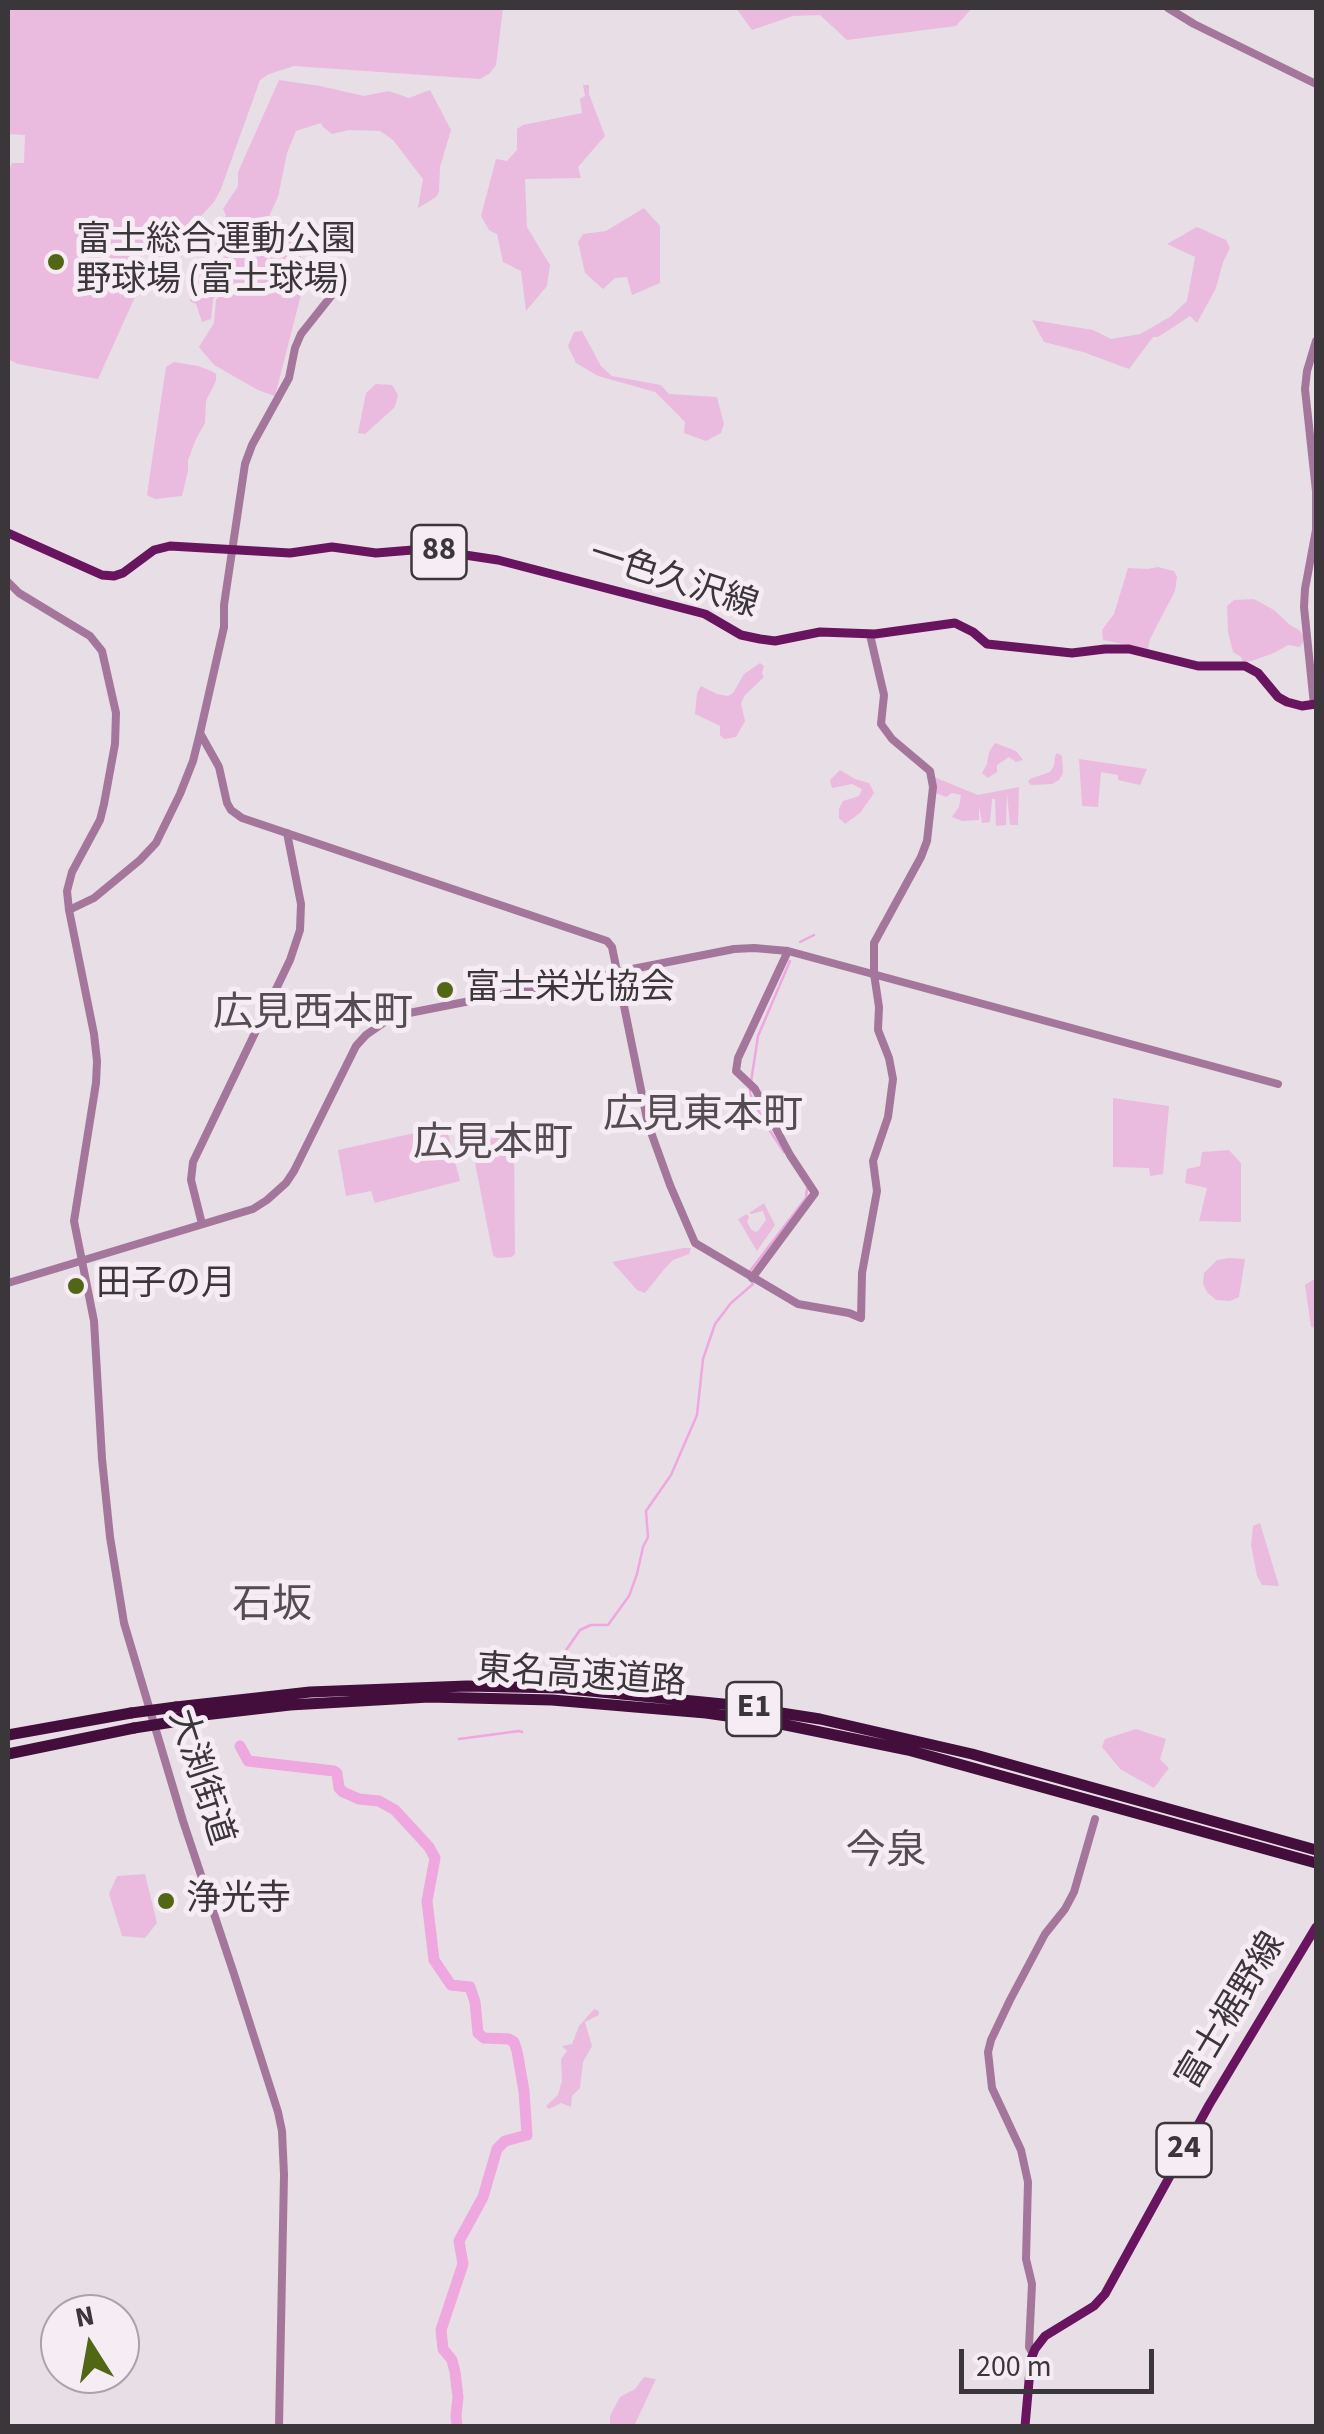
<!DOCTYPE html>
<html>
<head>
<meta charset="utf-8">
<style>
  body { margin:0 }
  #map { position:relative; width:1324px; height:2434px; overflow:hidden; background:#e8dee6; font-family:"Source Sans 3",sans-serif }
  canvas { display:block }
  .frame { position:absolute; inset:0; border:10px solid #3a3639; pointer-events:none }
  .north { position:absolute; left:40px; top:2294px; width:100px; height:100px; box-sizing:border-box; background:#f6ecf3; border:2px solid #aba3a9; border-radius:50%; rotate:349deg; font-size:28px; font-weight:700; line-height:40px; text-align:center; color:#3a3639 }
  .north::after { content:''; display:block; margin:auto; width:35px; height:45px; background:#516715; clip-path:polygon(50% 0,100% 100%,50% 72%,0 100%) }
  .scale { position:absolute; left:959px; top:2349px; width:195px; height:45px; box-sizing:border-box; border:5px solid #3a3639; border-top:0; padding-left:12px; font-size:30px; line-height:35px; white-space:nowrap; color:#3a3639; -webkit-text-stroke:8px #f6ecf3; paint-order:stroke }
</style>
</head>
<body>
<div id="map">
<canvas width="1324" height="2434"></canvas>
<div class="frame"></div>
<div class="north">N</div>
<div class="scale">200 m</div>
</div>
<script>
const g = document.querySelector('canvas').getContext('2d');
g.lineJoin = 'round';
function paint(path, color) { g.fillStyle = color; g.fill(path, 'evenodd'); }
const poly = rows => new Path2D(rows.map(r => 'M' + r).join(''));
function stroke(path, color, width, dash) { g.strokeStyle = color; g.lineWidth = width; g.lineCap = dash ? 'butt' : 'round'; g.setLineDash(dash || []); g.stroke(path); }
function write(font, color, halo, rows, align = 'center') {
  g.font = font + ' "Source Sans 3","Noto Sans JP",sans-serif'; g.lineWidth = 10; g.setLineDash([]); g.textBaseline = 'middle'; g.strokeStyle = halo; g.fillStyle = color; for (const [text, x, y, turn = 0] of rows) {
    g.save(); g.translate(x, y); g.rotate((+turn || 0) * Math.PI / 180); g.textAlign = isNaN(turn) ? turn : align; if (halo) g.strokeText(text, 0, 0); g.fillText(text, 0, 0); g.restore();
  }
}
paint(poly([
  [8,8,503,8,496,65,490,73,480,79,294,66,269,74,260,80,221,189,214,202,180,239,172,256,162,260,142,253,135,297,98,379,18,364,8,359,8,172,12,163,24,163,25,135,8,134],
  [736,8,972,8,956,26,847,40,820,15,793,16,752,30],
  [279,80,320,86,364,96,389,91,409,98,430,90,451,130,440,167,439,192,436,197,418,208,423,179,393,140,380,131,349,130,332,134,323,127,321,123,296,131,287,153,278,197,265,225,298,233,304,283,275,396,258,390,214,365,199,347,214,323,216,300,224,289,213,299,211,319,202,322,196,304,190,301,194,280,216,282,227,272,221,233,226,215,223,209,238,186,238,172],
  [583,85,589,85,589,94,605,136,578,167,581,178,525,179,527,227,550,265,547,286,526,311,521,271,503,262,497,234,489,230,481,216,496,159,507,161,517,150,517,129,523,125,582,113,580,99,585,96],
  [644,208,660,226,660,283,632,295,627,277,615,278,603,289,585,273,578,242,583,234,606,231],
  [1197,227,1226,240,1230,248,1223,262,1216,288,1197,323,1190,316,1158,337,1153,337,1129,369,1083,352,1044,342,1032,320,1093,330,1111,339,1140,334,1170,317,1187,301,1195,257,1167,244],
  [582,331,601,366,612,376,661,385,669,394,717,397,724,424,721,433,706,441,684,433,685,422,655,392,598,376,576,363,568,346,574,332],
  [174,362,198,366,211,371,216,374,216,381,206,401,205,423,196,439,188,460,188,471,182,496,155,499,147,495,149,481,166,367],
  [376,384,392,385,398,395,395,407,365,434,358,433,366,393],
  [1158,567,1174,571,1177,577,1175,591,1150,639,1148,649,1103,640,1102,630,1114,614,1128,568,1148,569],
  [1254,599,1274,610,1290,625,1299,630,1305,638,1300,647,1288,645,1274,653,1251,661,1243,662,1241,657,1233,652,1228,632,1227,606,1234,600],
  [760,663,764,666,762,673,764,677,745,695,741,703,745,721,736,737,724,739,720,735,720,726,695,714,697,693,701,686,717,694,728,696,733,693,744,674],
  [995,743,1016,751,1023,760,1016,762,1009,757,997,765,997,772,988,778,982,773,987,764,989,752],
  [1057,753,1062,756,1063,773,1059,780,1052,784,1031,785,1028,782,1030,779,1050,772,1054,766,1055,756],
  [1079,759,1147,769,1140,785,1118,780,1118,775,1101,772,1098,807,1082,806],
  [840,770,855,779,869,783,874,793,860,813,845,824,839,818,839,809,843,801,859,796,862,789,852,784,832,788,830,780],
  [934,777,978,795,1019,787,1018,825,1010,825,1007,794,1006,825,996,826,995,799,992,799,990,822,982,823,979,806,979,820,962,821,952,817,959,807,961,795,952,793,946,797,933,792],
  [1113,1098,1169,1106,1163,1174,1150,1176,1149,1168,1113,1167],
  [446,1126,460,1181,375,1203,371,1191,346,1196,338,1150],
  [492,1131,514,1142,515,1254,512,1257,497,1258,493,1255,471,1142,493,1138],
  [1229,1150,1241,1163,1241,1222,1199,1221,1207,1188,1185,1183,1187,1169,1200,1166,1202,1152],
  [764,1203,775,1225,757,1251,738,1219,747,1214,749,1217,747,1222,751,1229,755,1232,758,1231,766,1220,763,1211,751,1214,749,1213],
  [683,1248,691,1248,689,1254,673,1260,666,1267,645,1293,637,1290,612,1262],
  [1229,1258,1245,1259,1239,1297,1230,1301,1216,1300,1207,1292,1203,1284,1204,1273,1217,1260],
  [1316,1278,1316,1328,1311,1327,1305,1285],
  [1260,1523,1279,1586,1262,1585,1257,1576,1251,1545,1253,1526],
  [1136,1729,1166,1739,1160,1759,1169,1768,1154,1788,1120,1769,1102,1747,1105,1739],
  [145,1874,157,1923,145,1938,122,1936,109,1894,117,1876],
  [594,2009,599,2011,599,2015,585,2022,592,2046,583,2062,580,2088,572,2096,571,2107,561,2103,549,2109,546,2106,558,2095,562,2081,561,2059,567,2051,562,2046,572,2044,579,2026],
  [644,2377,656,2379,635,2424,634,2426,610,2426,610,2416,620,2397,635,2389]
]), '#eabbdf');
stroke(poly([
  [800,942,814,935],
  [751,1082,758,1036,790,961],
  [750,1090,750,1094,764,1122,784,1152],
  [750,1271,806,1198,807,1189],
  [560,1659,580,1630,591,1625,608,1625,629,1596,637,1574,643,1547,648,1537,646,1511,671,1475,697,1415,703,1359,715,1324,731,1303,753,1284,751,1279],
  [459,1739,519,1731,522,1732]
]), '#eea7df', 2.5);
stroke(poly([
  [240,1746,248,1761,334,1771,337,1773,339,1788,343,1792,359,1799,379,1801,395,1810,429,1847,435,1858,427,1901,434,1960,451,1985,470,1987,475,2002,478,2033,484,2038,509,2039,514,2042,517,2051,524,2091,527,2135,505,2141,497,2149,483,2197,459,2241,463,2264,441,2330,443,2349,452,2360,455,2372,458,2397,456,2416,457,2426]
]), '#eea7df', 11);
stroke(poly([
  [1168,8,1194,24,1316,84],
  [8,582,19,593,90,636,102,651,116,713,115,744,104,804,100,820,72,872,67,891,69,910,94,1034,97,1061,96,1083,74,1221,94,1321,102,1459,110,1537,124,1623,183,1821,234,1974,278,2112,282,2131,284,2175,279,2426],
  [1314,705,1304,607,1305,589,1316,530,1316,491,1305,389,1307,371,1316,341],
  [200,733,219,767,227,803,231,810,242,818,607,941,612,947,648,1124,670,1185,695,1243,798,1304,849,1313,861,1318,862,1273,877,1191,873,1161,888,1117,893,1079,889,1058,878,1030,879,1007,874,974,874,943,921,857,927,841,933,787,930,771,892,739,881,724,884,695,870,635],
  [69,910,94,898,140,860,156,843,180,794,193,761,200,733,224,627,224,605,245,464,252,445,289,378,295,348,301,334,336,290],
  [202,1224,191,1180,193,1162,290,960,300,930,301,904,287,833],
  [752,1278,815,1193,790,1155,755,1089,736,1071,738,1058,788,951],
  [8,1283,253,1209,267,1200,286,1183,294,1171,356,1046,366,1035,386,1021,404,1014,734,949,754,948,788,951,1278,1084],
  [1033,2354,1029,2347,1032,2284,1026,2259,1028,2182,1021,2150,992,2088,988,2052,991,2040,1010,2000,1045,1934,1065,1909,1074,1892,1095,1819]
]), '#a5769b', 8);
stroke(poly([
  [8,533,102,575,114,576,123,573,154,550,170,546,290,553,332,547,376,553,425,549,498,560,705,614,741,635,760,639,775,641,820,632,875,634,955,623,973,632,987,644,1072,653,1105,649,1129,649,1198,666,1245,666,1258,673,1278,697,1287,702,1302,706,1316,704],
  [1025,2426,1031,2359,1035,2349,1045,2336,1094,2306,1105,2294,1209,2105,1316,1927]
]), '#69145f', 9);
stroke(poly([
  [176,1707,310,1692,467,1686,560,1688,723,1704,820,1719,972,1754,1316,1850],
  [178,1718,290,1705,429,1697,552,1700,706,1713,776,1723,908,1750,1316,1863],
  [8,1735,131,1713],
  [8,1754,134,1728]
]), '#430d3c', 11);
stroke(poly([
  [131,1713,176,1707],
  [134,1728,179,1721]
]), '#430d3c', 11);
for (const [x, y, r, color] of [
  [56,262,10,"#516715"],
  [445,990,10,"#516715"],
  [76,1286,10,"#516715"],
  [166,1901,10,"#516715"]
]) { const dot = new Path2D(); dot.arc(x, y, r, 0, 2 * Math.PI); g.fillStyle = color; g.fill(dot); stroke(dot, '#f6ecf3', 4); }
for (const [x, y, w] of [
  [439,552,55],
  [754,1709,55],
  [1184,2150,55]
]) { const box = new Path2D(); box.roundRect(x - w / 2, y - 27, w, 54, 8); g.fillStyle = '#f6ecf3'; g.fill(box); stroke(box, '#3a3639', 2.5); }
write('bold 32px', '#3a3639', null, [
  ["88",439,552],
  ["E1",754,1709],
  ["24",1184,2150]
]);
write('35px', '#3a3639', '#f6ecf3', [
  ["富士総合運動公園",76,242],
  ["野球場 (富士球場)",76,282],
  ["富士栄光協会",465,990],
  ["田子の月",96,1286],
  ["浄光寺",186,1901]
], 'left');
write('35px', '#3a3639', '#f6ecf3', [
  ["一色久沢線",673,582,18],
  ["東名高速道路",581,1678,4],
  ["大渕街道",199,1778,72],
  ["富士裾野線",1233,2012,-59]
]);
write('40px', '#544c52', '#f6ecf3', [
  ["広見西本町",313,1016],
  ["広見東本町",703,1118],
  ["広見本町",493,1146],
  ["石坂",272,1608],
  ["今泉",886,1854]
]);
</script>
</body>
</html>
